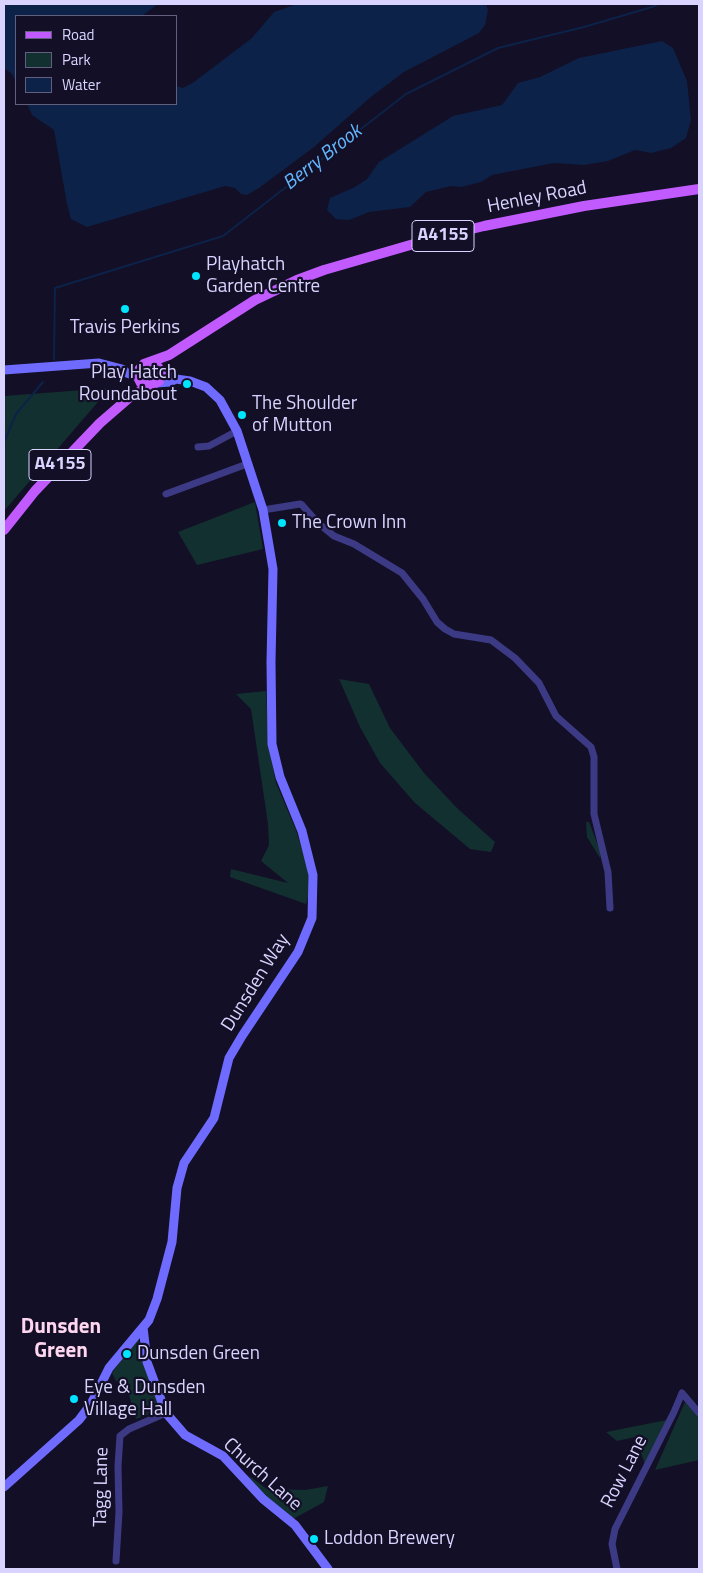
<!DOCTYPE html>
<html>
<head>
<meta charset="utf-8">
<style>
  body { margin:0 }
  #map { position:relative; width:703px; height:1573px; overflow:hidden; background:#130f26; font-family:"Titillium Web",sans-serif }
  canvas { display:block }
  .frame { position:absolute; inset:0; border:5px solid #d9d4ff; pointer-events:none }
  .legend { position:absolute; left:15px; top:15px; width:162px; height:90px; box-sizing:border-box; background:#130f26; border:1px solid #625e7d; margin:0; padding:6px 9px; list-style:none; font-size:15px; color:#d9d4ff }
  .legend li { display:flex; align-items:center; gap:10px; height:25px }
  .legend b { width:25px; border:1px solid #625e7d }
</style>
</head>
<body>
<div id="map">
<canvas width="703" height="1573"></canvas>
<div class="frame"></div>
<ul class="legend">
<li><b style="height:6px;background:#c25bff"></b>Road</li>
<li><b style="height:14px;background:#12302f"></b>Park</li>
<li><b style="height:14px;background:#0c2248"></b>Water</li>
</ul>
</div>
<script>
const g = document.querySelector('canvas').getContext('2d');
g.lineJoin = 'round';
function paint(path, color) { g.fillStyle = color; g.fill(path, 'evenodd'); }
const poly = rows => new Path2D(rows.map(r => 'M' + r).join(''));
function stroke(path, color, width, dash) { g.strokeStyle = color; g.lineWidth = width; g.lineCap = dash ? 'butt' : 'round'; g.setLineDash(dash || []); g.stroke(path); }
function write(font, color, halo, rows, align = 'center') {
  g.font = font + ' "Titillium Web",sans-serif'; g.lineWidth = 4.5; g.setLineDash([]); g.textBaseline = 'middle'; g.strokeStyle = halo; g.fillStyle = color; for (const [text, x, y, turn = 0] of rows) {
    g.save(); g.translate(x, y); g.rotate((+turn || 0) * Math.PI / 180); g.textAlign = isNaN(turn) ? turn : align; if (halo) g.strokeText(text, 0, 0); g.fillText(text, 0, 0); g.restore();
  }
}
paint(poly([
  '142 374a7 7 0 1 1 14 0a7 7 0 1 1-14 0Z',
  [110,388,4,511,4,396],
  [255,502,263,549,197,565,178,532],
  [339,679,369,684,390,728,424,773,457,808,495,842,491,852,470,849,415,803,380,763,360,727],
  [266,691,269,749,276,783,296,830,312,882,306,904,230,877,231,869,288,883,261,861,269,845,268,824,251,709,236,694],
  [586,822,589,822,601,853,600,858,587,837],
  [136,1339,138,1339,140,1344,162,1410,136,1419,127,1388,124,1384,116,1381,112,1373],
  [685,1402,699,1418,699,1460,655,1470],
  [667,1420,646,1467,635,1437,617,1441,606,1432],
  [248,1475,267,1489,305,1490,328,1486,324,1502,293,1519,262,1495]
]), '#12302f');
paint(poly([
  [4,4,158,4,142,16,16,16,16,82,12,74,4,68],
  [297,4,486,4,488,10,485,25,479,33,404,72,372,96,314,147,259,188,247,195,241,194,235,188,225,186,87,227,71,219,67,204,54,130,32,115,27,104,176,104,176,86,183,88,194,82,252,38,274,12],
  [662,41,673,48,687,81,691,120,686,138,671,148,651,153,635,150,608,161,584,165,554,163,492,175,481,182,461,187,451,186,426,192,410,207,369,212,349,220,336,219,327,210,330,198,355,187,367,179,379,162,453,116,502,105,518,83,540,77,579,58]
]), '#0c2248');
stroke(poly([
  [54,359,55,288,223,236,406,94,498,48,584,27,652,7,658,4],
  [4,442,16,414,43,382]
]), '#0c2248', 2);
stroke(poly([
  [198,447,209,446,237,431],
  [166,494,247,464],
  [263,510,300,504,302,505,318,523,334,536,354,544,402,573,423,599,437,622,445,629,454,634,491,640,515,658,539,683,556,716,591,747,594,757,594,814,608,872,610,908],
  [116,1561,119,1512,118,1466,120,1436,129,1429,166,1413],
  [617,1569,612,1544,615,1529,674,1412,682,1393,699,1413]
]), '#3d3a85', 7);
stroke(poly([
  [4,370,99,363,122,369,127,373,138,377],
  [157,383,170,382,176,379],
  [143,1327,147,1362,166,1413,185,1435,223,1456,263,1499,295,1525,328,1569],
  [4,1487,79,1420,91,1404,109,1368,149,1320,157,1299,172,1242,177,1188,184,1163,214,1118,229,1058,242,1036,298,952,312,918,313,875,302,831,280,777,272,744,271,662,273,569,263,510,237,431,220,400,206,387,190,381,176,379,160,370]
]), '#6f6bff', 9);
stroke(poly([
  [149,362,158,367,161,373,159,381,150,386,141,383,138,377,138,371,144,364,169,355,255,300,297,280,324,270,431,239,484,226,584,206,699,189],
  [4,530,35,491,100,423,130,397,150,386]
]), '#c25bff', 10);
for (const [x, y, r, color] of [
  [196,276,5,"#00e5ff"],
  [125,309,5,"#00e5ff"],
  [187,384,5,"#00e5ff"],
  [242,415,5,"#00e5ff"],
  [282,523,5,"#00e5ff"],
  [127,1354,5,"#00e5ff"],
  [74,1399,5,"#00e5ff"],
  [314,1539,5,"#00e5ff"]
]) { const dot = new Path2D(); dot.arc(x, y, r, 0, 2 * Math.PI); g.fillStyle = color; g.fill(dot); stroke(dot, '#130f26', 2); }
for (const [x, y, w] of [
  [443,236,62],
  [60,465,62]
]) { const box = new Path2D(); box.roundRect(x - w / 2, y - 15.5, w, 31, 4); g.fillStyle = '#130f26'; g.fill(box); stroke(box, '#d9d4ff', 1); }
write('bold 18px', '#d9d4ff', null, [
  ["A4155",443,236],
  ["A4155",60,465]
]);
write('19px', '#d9d4ff', '#130f26', [
  ["Henley Road",537,198,-11],
  ["Dunsden Way",256,983,-58],
  ["Row Lane",625,1472,-63],
  ["Church Lane",262,1475,42],
  ["Tagg Lane",102,1487,-89]
]);
write('19px', '#d9d4ff', '#130f26', [
  ["Playhatch",206,265],
  ["Garden Centre",206,287],
  ["Travis Perkins",125,328,"center"],
  ["Play Hatch",177,373,"right"],
  ["Roundabout",177,395,"right"],
  ["The Shoulder",252,404],
  ["of Mutton",252,426],
  ["The Crown Inn",292,523],
  ["Dunsden Green",137,1354],
  ["Eye & Dunsden",84,1388],
  ["Village Hall",84,1410],
  ["Loddon Brewery",324,1539]
], 'left');
write('italic 20px', '#62b6ff', '#130f26', [
  ["Berry Brook",323,158,-38]
]);
write('bold 21px', '#ffd6f0', '#130f26', [
  ["Dunsden",61,1328],
  ["Green",61,1352]
]);
</script>
</body>
</html>
